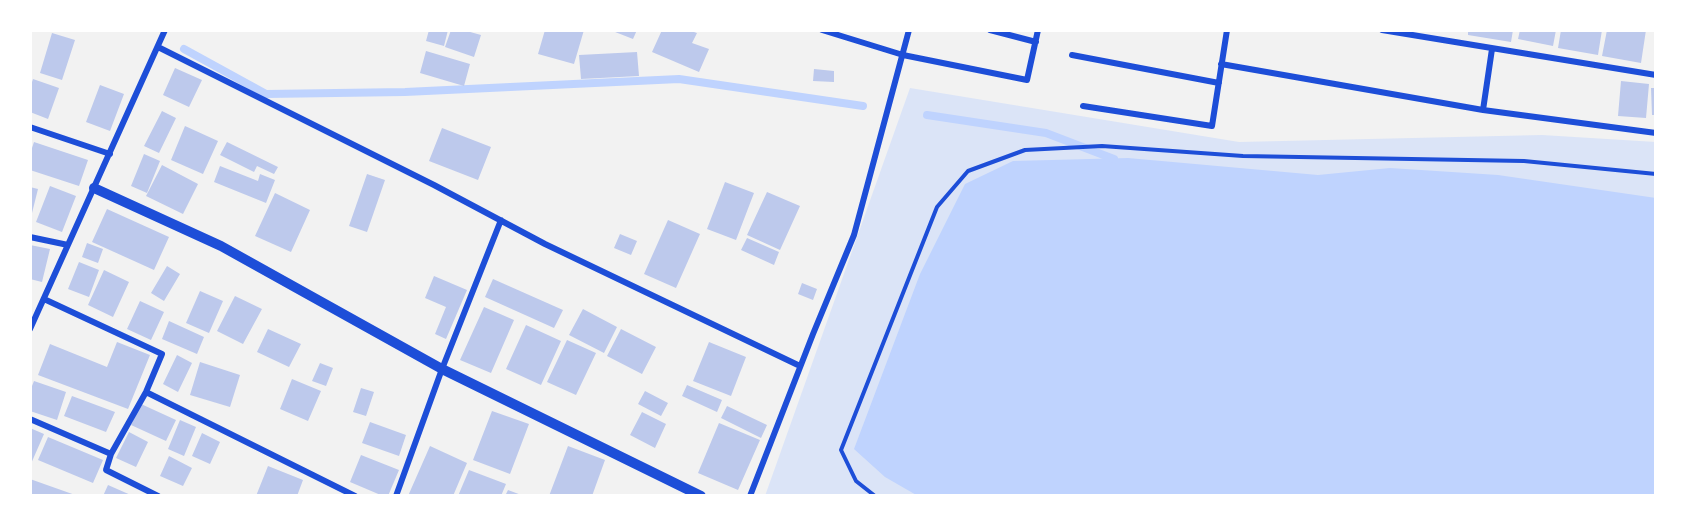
<!DOCTYPE html>
<html>
<head>
<meta charset="utf-8">
<style>
  body { margin:0 }
  #map { position:relative; width:1686px; height:526px; overflow:hidden; background:#f2f2f2; font-family:Mulish,sans-serif }
  canvas { display:block }
  .frame { position:absolute; inset:0; border:32px solid #fff; pointer-events:none }
</style>
</head>
<body>
<div id="map">
<canvas width="1686" height="526"></canvas>
<div class="frame"></div>
</div>
<script>
const g = document.querySelector('canvas').getContext('2d');
g.lineJoin = 'round';
function paint(path, color) { g.fillStyle = color; g.fill(path, 'evenodd'); }
const poly = rows => new Path2D(rows.map(r => 'M' + r).join(''));
function stroke(path, color, width, dash) { g.strokeStyle = color; g.lineWidth = width; g.lineCap = dash ? 'butt' : 'round'; g.setLineDash(dash || []); g.stroke(path); }
paint(poly([
  [910,88,1239,142,1542,135,1656,142,1656,496,765,496]
]), '#dbe4f7');
paint(poly([
  [1128,158,1318,175,1390,168,1498,175,1656,198,1656,496,918,496,885,477,854,449,920,274,965,184,1013,161]
]), '#bfd3fe');
stroke(poly([
  [184,49,266,94,405,92,679,79,863,106],
  [927,115,1046,133,1114,159]
]), '#bfd3fe', 8);
paint(poly([
  [429,30,448,30,444,46,426,41],
  [451,30,463,30,481,35,474,57,445,47],
  [545,30,584,30,574,64,538,54],
  [610,30,637,30,633,39],
  [662,30,688,30,697,33,692,43,709,49,699,72,652,52],
  [1468,30,1513,30,1511,42,1468,35],
  [1520,30,1556,30,1553,46,1518,39],
  [1561,30,1602,30,1598,55,1558,48],
  [1607,30,1646,30,1641,63,1602,56],
  [52,33,75,40,62,80,40,73],
  [426,51,470,64,464,86,420,73],
  [637,52,639,76,581,79,579,55],
  [175,68,202,80,189,107,163,95],
  [814,69,834,71,834,82,813,81],
  [33,79,59,88,48,119,30,112,30,88],
  [1621,81,1649,84,1646,118,1618,116],
  [100,85,124,94,110,131,86,122],
  [1651,88,1656,88,1656,115,1652,115],
  [162,111,176,118,159,153,144,146],
  [185,126,218,141,203,174,171,160],
  [442,128,491,147,478,180,429,161],
  [34,142,88,160,79,186,30,170,30,154],
  [227,142,278,167,274,174,257,166,254,172,220,155],
  [144,154,160,161,147,193,131,186],
  [162,165,198,184,183,214,146,196],
  [220,166,258,181,260,174,275,180,266,203,214,182],
  [367,174,385,180,367,232,349,226],
  [725,182,754,193,736,240,707,229],
  [50,186,76,196,62,232,36,222],
  [30,187,38,189,31,217,30,217],
  [767,192,800,206,780,250,747,235],
  [275,193,310,210,291,252,255,236],
  [107,209,169,237,154,270,92,242],
  [668,220,700,234,676,288,644,274],
  [620,234,637,241,631,255,614,248],
  [747,238,779,252,774,265,741,250],
  [87,243,103,249,98,263,82,257],
  [30,245,50,249,42,282,30,279],
  [79,262,99,270,89,297,68,289],
  [167,266,180,274,164,301,151,293],
  [104,270,129,282,113,317,88,305],
  [434,276,467,290,446,339,435,334,446,307,425,298],
  [493,279,563,310,554,328,485,297],
  [802,283,817,289,813,300,798,294],
  [200,291,223,301,209,333,186,323],
  [235,296,262,309,243,344,217,331],
  [140,301,164,312,151,340,127,329],
  [484,307,514,320,491,373,460,360],
  [583,309,617,327,604,353,569,335],
  [169,321,204,337,197,354,162,339],
  [526,325,561,341,541,385,506,369],
  [268,329,301,344,289,367,257,352],
  [621,329,656,347,642,374,607,356],
  [567,340,596,353,576,395,547,382],
  [117,342,150,355,128,409,38,375,50,344,107,367],
  [709,342,746,357,731,396,693,381],
  [177,355,192,363,178,392,163,384],
  [200,362,240,375,230,407,190,395],
  [320,363,333,368,326,386,312,381],
  [292,379,321,391,308,421,280,409],
  [34,381,66,392,57,420,30,411,30,391],
  [687,385,722,400,717,412,682,396],
  [361,388,374,392,366,416,353,412],
  [645,391,668,403,661,416,638,404],
  [72,396,115,412,106,432,64,416],
  [141,404,176,420,166,441,131,425],
  [727,406,767,425,761,438,721,418],
  [492,411,529,424,510,474,473,460],
  [642,412,666,424,655,448,630,435],
  [180,420,196,427,184,456,168,449],
  [370,422,406,435,399,456,362,443],
  [719,423,760,440,738,490,698,473],
  [30,428,44,434,30,466],
  [129,432,148,442,136,467,116,458],
  [202,433,220,442,210,464,192,456],
  [48,437,103,460,93,483,38,460],
  [430,446,467,463,453,496,408,496],
  [568,446,605,460,592,496,549,496],
  [361,455,399,470,388,496,383,496,350,482],
  [169,456,192,468,183,486,160,476],
  [268,466,303,480,297,496,256,496],
  [469,470,506,484,501,496,458,496],
  [30,479,78,496,30,496],
  [108,485,133,496,103,496],
  [508,490,524,496,505,496]
]), '#bdc9ec');
stroke(poly([
  [875,496,856,481,841,450,937,207,968,171,1025,150,1102,146,1243,156,1524,161,1656,174]
]), '#1d4ed8', 4);
stroke(poly([
  [822,30,903,55,1027,80,1038,30],
  [990,30,1036,42],
  [1382,30,1656,75],
  [158,47,434,185,545,244,800,366],
  [1072,55,1219,83],
  [1221,64,1483,110,1656,133],
  [1083,106,1212,126,1227,30],
  [1483,110,1492,49],
  [30,127,110,154],
  [30,237,68,245],
  [44,299,162,354,146,392,111,454],
  [30,329,165,30],
  [146,392,355,496],
  [30,419,111,454,106,470,158,496],
  [396,496,442,369,501,220],
  [750,496,813,334,854,235,909,30]
]), '#1d4ed8', 6);
stroke(poly([
  [94,188,221,246,442,369,701,496]
]), '#1d4ed8', 10);
</script>
</body>
</html>
